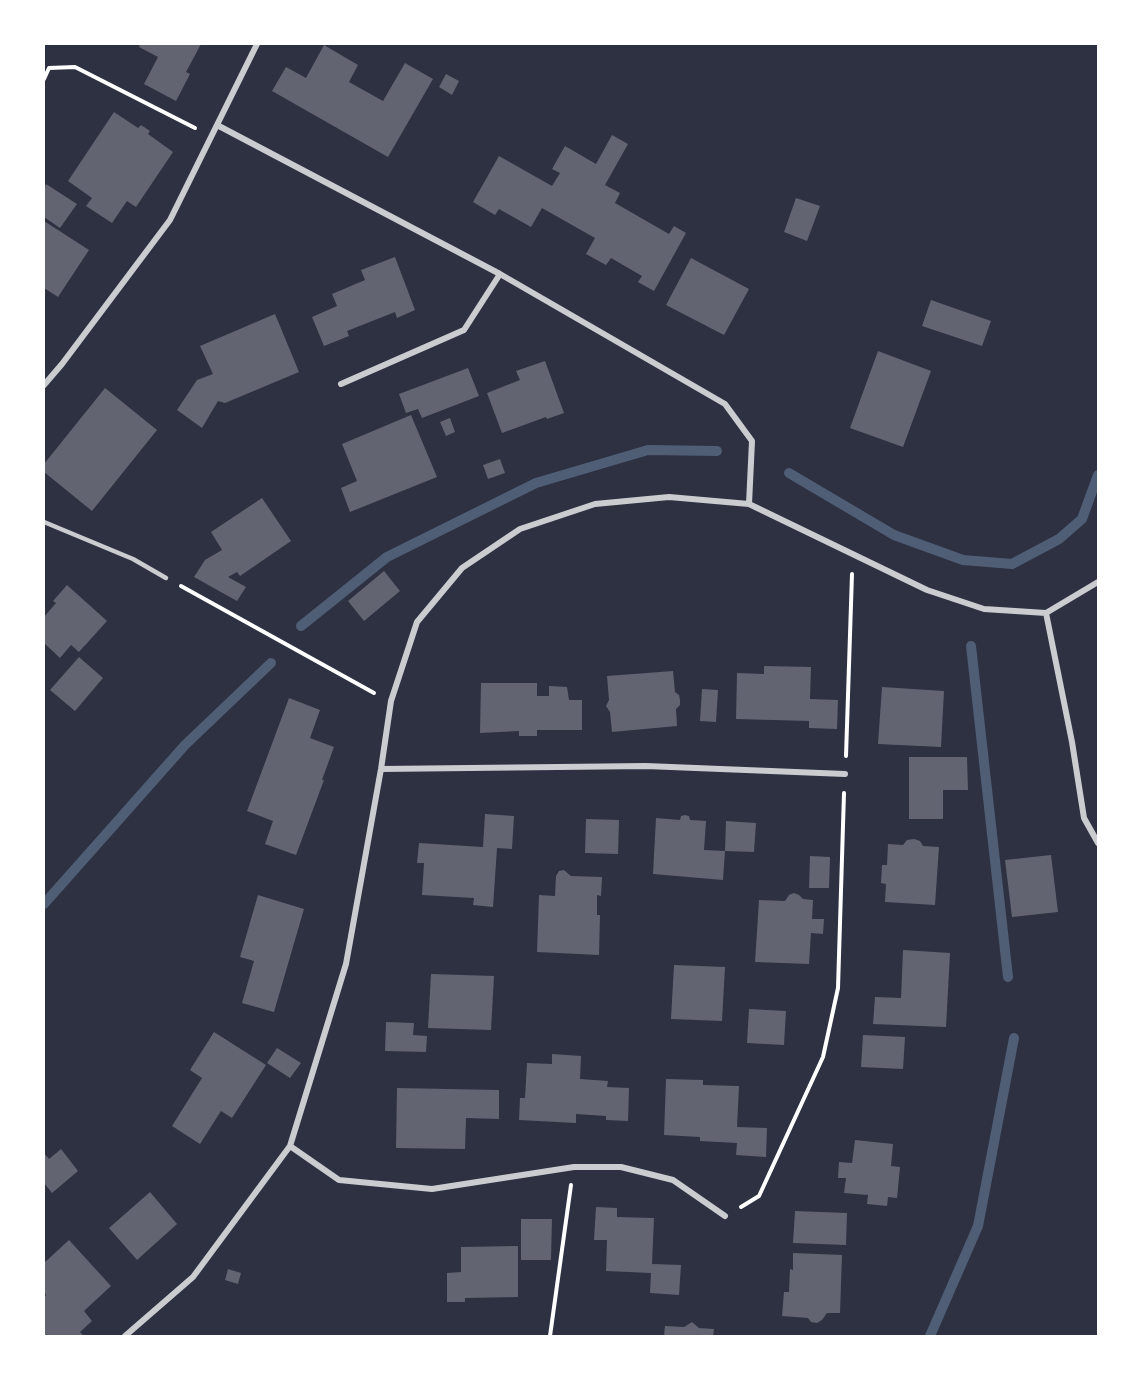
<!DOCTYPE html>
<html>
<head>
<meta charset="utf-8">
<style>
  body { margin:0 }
  #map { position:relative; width:1142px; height:1380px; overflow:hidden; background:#2d3142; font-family:Georgia,serif }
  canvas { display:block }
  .frame { position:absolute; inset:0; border:45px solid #fff; pointer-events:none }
</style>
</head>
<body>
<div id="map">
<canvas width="1142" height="1380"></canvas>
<div class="frame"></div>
</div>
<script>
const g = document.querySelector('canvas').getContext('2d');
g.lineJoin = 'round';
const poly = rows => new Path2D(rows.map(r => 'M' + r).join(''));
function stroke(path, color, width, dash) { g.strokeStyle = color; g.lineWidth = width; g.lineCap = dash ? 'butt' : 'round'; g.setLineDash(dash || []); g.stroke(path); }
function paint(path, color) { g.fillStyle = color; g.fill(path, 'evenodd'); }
stroke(poly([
  [789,473,894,535,963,560,1012,564,1059,539,1082,519,1098,475],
  [301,626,387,557,536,483,648,450,717,451],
  [971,646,1008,977],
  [44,904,185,745,271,663],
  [930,1336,978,1226,1014,1038]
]), '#4f5d75', 10);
paint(poly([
  [140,44,201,44,186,72,190,74,176,101,144,84,158,57,139,47],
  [324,45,358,65,349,82,383,101,405,63,433,79,388,157,272,91,286,67,306,78],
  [446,74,459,81,452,95,439,87],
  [114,112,138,128,141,125,150,131,148,134,173,152,136,207,127,201,112,223,86,206,92,198,68,181],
  [612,135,628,144,605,185,620,193,615,203,669,234,674,226,686,233,654,291,638,282,642,276,611,258,606,265,586,254,595,238,542,208,531,227,499,209,495,215,473,202,499,156,552,186,560,173,552,169,565,146,596,164],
  [46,184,77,204,60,228,44,217,44,189],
  [796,198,820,206,807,241,784,232],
  [44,221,89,250,58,297,44,288],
  [395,257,415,310,397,318,395,312,347,331,349,336,324,346,312,317,337,306,332,294,365,280,361,270],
  [691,258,749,289,724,335,666,305],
  [931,300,991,321,982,346,922,326],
  [275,314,299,372,225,403,218,401,202,428,177,410,197,380,213,374,200,346],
  [878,351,931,371,903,447,850,428],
  [545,361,564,413,547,419,546,417,502,433,487,393,520,380,516,371],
  [468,368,479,396,422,418,418,409,406,413,399,394],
  [105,388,157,430,92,511,44,472,44,464],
  [411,415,437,477,350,512,341,488,357,481,342,444],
  [450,418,455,432,446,436,440,422],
  [500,459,505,473,488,479,483,465],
  [262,498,291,541,240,576,237,572,228,577,246,587,237,601,194,577,205,560,222,550,211,532],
  [384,571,400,591,364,621,348,601],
  [67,585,107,621,79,652,71,645,60,658,44,643,44,617,56,603,53,601],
  [79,657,103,678,75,711,50,690],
  [764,666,811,667,810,699,838,700,837,729,809,728,809,721,736,719,737,673,764,674],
  [673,671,675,692,679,695,680,700,680,705,676,709,677,726,612,732,610,712,606,706,609,700,607,676],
  [481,683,537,683,537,696,549,696,549,686,567,687,569,700,582,700,582,730,537,730,537,736,519,736,519,731,480,733],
  [882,687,944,691,941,747,878,744],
  [702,689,718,690,716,722,700,721],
  [289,698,320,710,310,738,334,747,322,780,324,780,296,855,265,844,273,821,247,811],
  [909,757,967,757,968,790,943,790,943,819,909,819],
  [485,814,514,816,512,849,497,848,493,907,473,905,474,898,422,895,424,863,417,863,419,843,483,847],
  [685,815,689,816,690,820,706,821,704,850,725,851,726,821,756,823,754,852,725,851,723,880,653,874,656,818,680,820,681,816],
  [586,819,619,820,618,854,585,853],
  [914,839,920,841,923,846,939,847,935,905,885,902,886,884,881,883,882,865,887,865,888,844,903,845,907,840],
  [1051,855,1058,912,1012,917,1005,860],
  [810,856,830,857,829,888,809,888],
  [564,870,571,876,602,877,601,896,597,895,597,915,600,915,599,955,537,952,539,895,555,896,556,876,559,871],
  [794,893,799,895,803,899,813,900,812,919,824,919,823,934,811,933,809,964,755,962,759,900,785,901,789,895],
  [258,895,304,909,274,1012,242,1003,254,961,240,957],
  [903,950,950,953,946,1027,873,1024,875,997,901,998],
  [674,965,725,967,722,1021,671,1019],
  [431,974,494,976,491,1030,428,1028],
  [749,1009,786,1011,784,1045,747,1043],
  [386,1022,414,1023,413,1035,427,1036,426,1052,385,1051],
  [214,1032,266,1065,232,1118,221,1111,200,1144,172,1126,202,1078,190,1070],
  [863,1035,905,1037,903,1069,861,1067],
  [277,1048,301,1063,290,1078,267,1063],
  [552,1054,581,1056,580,1079,608,1081,607,1087,629,1088,628,1121,606,1120,606,1116,576,1114,576,1123,519,1120,520,1098,525,1098,527,1063,552,1064],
  [666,1079,703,1080,703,1085,739,1086,737,1127,767,1128,766,1157,736,1155,737,1143,700,1141,700,1137,664,1135],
  [397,1088,499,1090,499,1119,466,1118,465,1149,396,1148],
  [855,1140,893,1144,891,1166,900,1167,897,1198,888,1197,887,1206,867,1204,868,1195,844,1193,846,1178,838,1178,839,1162,852,1163],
  [61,1149,78,1171,52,1193,44,1183,44,1153,49,1159],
  [150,1192,177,1224,137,1260,109,1228],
  [596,1207,617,1208,617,1217,654,1218,652,1264,681,1265,679,1295,650,1293,651,1273,606,1271,607,1240,594,1240],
  [795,1211,847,1213,846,1245,793,1243],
  [521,1219,552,1219,551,1260,521,1260],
  [69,1240,111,1286,84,1311,92,1321,80,1332,83,1335,82,1336,44,1336,44,1298,46,1295,44,1292,44,1263],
  [518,1246,518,1297,465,1298,465,1302,447,1302,447,1273,461,1272,461,1247],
  [793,1253,842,1255,840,1313,827,1313,822,1320,817,1323,811,1322,808,1318,782,1316,784,1292,789,1292,790,1269,793,1270],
  [228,1269,241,1273,238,1284,225,1280],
  [692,1322,699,1328,714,1329,713,1336,664,1336,665,1326,684,1327]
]), '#626471');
stroke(poly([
  [44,79,49,68,75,67,195,128],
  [181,586,374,693],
  [846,756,852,574],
  [741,1207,759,1196,823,1057,838,988,844,793],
  [550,1336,571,1185]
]), '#fff', 4);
stroke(poly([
  [44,522,133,559,166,578]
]), '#caccd0', 4.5);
stroke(poly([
  [217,125,500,274,725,404,752,441,749,504,927,590,984,609,1046,613,1098,582],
  [341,384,464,330,500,274],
  [44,385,62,364,170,220,257,44],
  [1046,613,1072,742,1084,818,1098,843],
  [381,769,646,766,845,774],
  [290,1146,339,1180,432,1189,574,1167,621,1167,673,1180,725,1216],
  [125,1336,193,1277,290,1146,346,964,381,769,391,701,417,622,462,568,520,529,595,504,669,497,749,504]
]), '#caccd0', 6);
</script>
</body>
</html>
